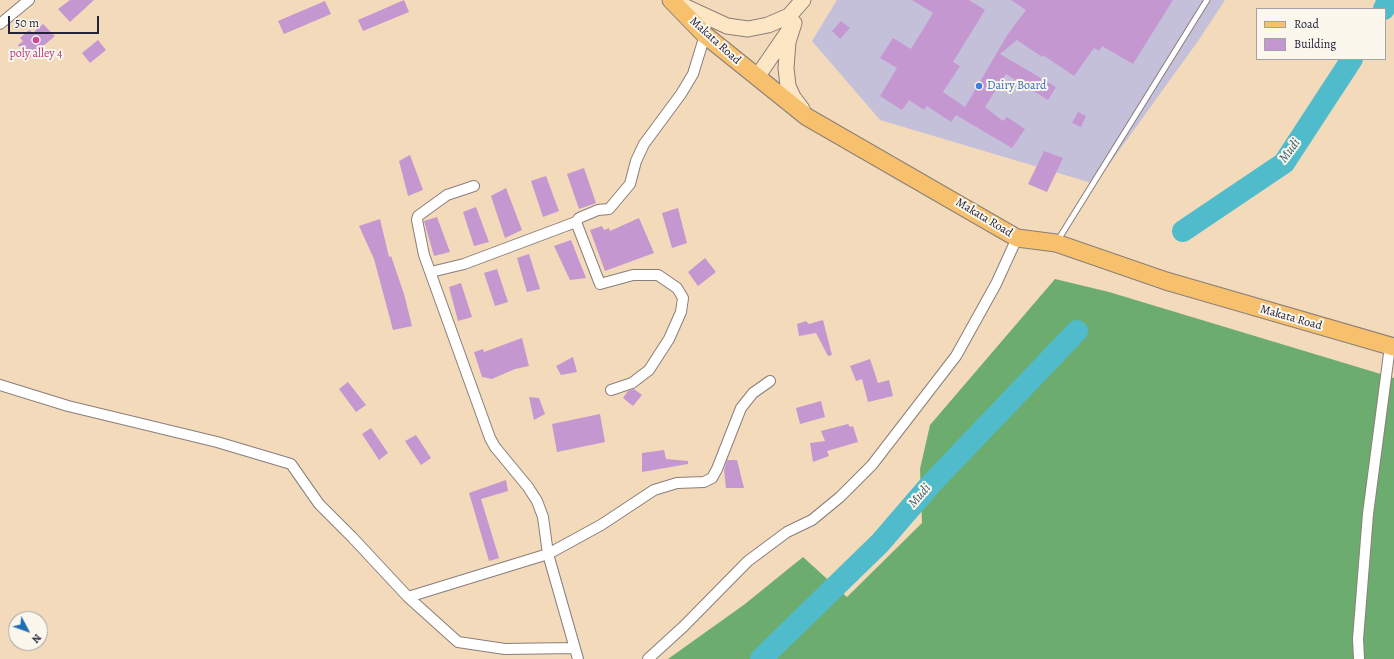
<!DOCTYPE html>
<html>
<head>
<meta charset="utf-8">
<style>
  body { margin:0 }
  #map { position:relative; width:1394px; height:659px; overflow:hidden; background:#f2daba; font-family:Alegreya,serif }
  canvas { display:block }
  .legend { position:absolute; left:1256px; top:8px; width:130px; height:52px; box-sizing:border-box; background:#fbf7ec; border:1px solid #a4a2a5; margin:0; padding:5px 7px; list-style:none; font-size:12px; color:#22223b }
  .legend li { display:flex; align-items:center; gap:8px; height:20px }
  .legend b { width:20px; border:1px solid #a4a2a5 }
  .north { position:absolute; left:8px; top:611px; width:40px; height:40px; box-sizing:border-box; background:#fbf7ec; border:1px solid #a4a2a5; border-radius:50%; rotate:131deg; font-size:11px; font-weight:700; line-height:16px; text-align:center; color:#22223b }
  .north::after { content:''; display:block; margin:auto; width:14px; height:18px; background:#1f6fb2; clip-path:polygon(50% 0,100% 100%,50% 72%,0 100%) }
  .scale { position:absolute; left:8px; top:16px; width:91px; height:18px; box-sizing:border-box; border:2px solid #22223b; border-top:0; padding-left:5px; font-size:12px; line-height:14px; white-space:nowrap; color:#22223b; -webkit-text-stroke:3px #fbf7ec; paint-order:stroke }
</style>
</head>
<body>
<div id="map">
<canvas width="1394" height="659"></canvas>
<ul class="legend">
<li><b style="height:5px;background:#f7c06c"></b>Road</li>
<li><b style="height:11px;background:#c597d1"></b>Building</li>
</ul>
<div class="north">N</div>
<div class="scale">50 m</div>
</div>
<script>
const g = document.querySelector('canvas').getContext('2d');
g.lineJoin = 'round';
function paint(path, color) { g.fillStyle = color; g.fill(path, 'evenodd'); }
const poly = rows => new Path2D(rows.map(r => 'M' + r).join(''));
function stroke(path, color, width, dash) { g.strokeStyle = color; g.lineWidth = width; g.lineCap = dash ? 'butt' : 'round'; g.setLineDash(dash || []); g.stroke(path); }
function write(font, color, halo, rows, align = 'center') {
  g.font = font + ' Alegreya,serif'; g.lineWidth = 4; g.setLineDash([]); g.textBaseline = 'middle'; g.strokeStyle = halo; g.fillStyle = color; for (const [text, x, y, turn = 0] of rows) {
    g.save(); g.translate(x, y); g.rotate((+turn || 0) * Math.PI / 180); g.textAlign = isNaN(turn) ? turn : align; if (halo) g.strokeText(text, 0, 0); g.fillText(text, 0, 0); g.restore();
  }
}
paint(poly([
  [837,0,1225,0,1198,41,1095,184,880,120,812,41]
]), '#c5c0da');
paint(poly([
  [1055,279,1109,292,1394,378,1394,659,668,659,745,604,803,557,847,597,922,523,920,469,930,425]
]), '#6dac6f');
stroke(poly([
  [1384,9,1388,0],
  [1183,231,1284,163,1352,59],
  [761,659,880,543,930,485,1077,331]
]), '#50bccb', 22);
paint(poly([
  [70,0,94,0,70,22,58,9],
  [404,0,409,12,363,31,358,20],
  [912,0,969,0,985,10,953,62,960,66,943,92,965,107,1008,34,1026,10,1011,0,1173,0,1133,64,1102,46,1099,51,1094,48,1074,76,1043,55,1042,57,1017,40,1000,54,1056,87,1048,100,1006,74,985,107,1003,121,1007,117,1025,129,1012,148,956,115,951,122,927,106,924,110,909,100,902,110,880,96,897,68,880,58,893,38,911,49,933,13],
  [325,1,331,14,284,34,278,21],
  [841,21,850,28,840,39,832,31],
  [43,24,55,36,29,58,18,45,23,41,20,38,29,30,33,33],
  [98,40,106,50,90,63,82,53],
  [1078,112,1086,116,1081,127,1072,123],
  [1044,151,1063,158,1047,192,1028,184],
  [410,155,423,190,408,196,399,161],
  [584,168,596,203,579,209,567,174],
  [546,176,559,211,543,217,531,181],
  [506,188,522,230,505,238,491,196],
  [476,207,489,242,474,246,463,212],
  [678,208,687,243,672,248,662,213],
  [437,217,450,252,434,256,424,221],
  [639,218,654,253,605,271,590,230,602,226,604,230,609,228,610,231],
  [380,219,389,257,391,256,404,294,412,326,393,330,374,259,359,226],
  [571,240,586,278,570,280,554,246],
  [529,254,540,289,527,292,517,258],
  [705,258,716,272,698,286,688,272],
  [497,269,508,302,495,306,484,273],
  [461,283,472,317,458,321,449,287],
  [823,320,832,355,828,356,816,333,799,336,797,324,806,321,809,324],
  [522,338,529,366,515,369,492,379,482,377,474,352,483,349,484,352],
  [573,357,577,372,561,375,556,366],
  [870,359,878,383,889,380,893,396,868,402,862,379,856,381,850,366],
  [348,382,366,405,356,412,339,389],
  [634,389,642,395,633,406,623,398,628,391],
  [529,397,539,398,545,414,534,420],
  [821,401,825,417,800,424,796,408],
  [600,414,605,442,557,452,552,424],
  [848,424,850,427,853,426,858,442,827,451,829,456,813,462,810,443,825,441,821,431],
  [371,428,388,453,379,460,362,434],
  [416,435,431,458,421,465,405,441],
  [664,450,666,459,688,461,688,464,642,472,642,453],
  [727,460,737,460,744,488,726,488,724,470],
  [506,480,508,491,481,499,499,558,489,561,469,493]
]), '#c597d1');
const service = poly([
  [1058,240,1207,0]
]);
const minor = poly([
  [0,24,29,0],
  [474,186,447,195,418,216,417,220,424,255,490,438,495,447,528,487,537,501,543,517,548,554,578,659],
  [576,222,600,284,633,275,658,275,677,288,683,298,681,312,669,339,649,370,632,383,611,390],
  [431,272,464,264,576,222,579,218,598,210,609,209,630,184,636,161,644,144,681,94,693,74,705,35],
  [0,385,68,406,217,442,291,464,319,504,352,537,408,597,548,554,601,525,654,490,677,483,704,482,712,478,717,469,741,408,753,393,770,381],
  [408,597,458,642,505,649,573,648],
  [648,659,684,626,748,561,787,532,812,520,840,497,872,465,956,356,996,284,1017,238],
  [1359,659,1358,639,1368,514,1390,346]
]);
const secondary = poly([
  [675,2,727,26,748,29,768,25,789,16,803,0],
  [794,23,788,42,786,68,788,86,793,97,802,109],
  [757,77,788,32]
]);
const primary = poly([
  [671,0,705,35,807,117,1017,238,1056,243,1166,281,1394,347]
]);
stroke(service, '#8a7e7a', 7);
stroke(minor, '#8a7e7a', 12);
stroke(secondary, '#8a7e7a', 17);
stroke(primary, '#8a7e7a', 19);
stroke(service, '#fff', 5);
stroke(minor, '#fff', 10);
stroke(secondary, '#fce6c4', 15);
stroke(primary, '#f7c06c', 17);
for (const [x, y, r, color] of [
  [36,40,4,"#d1479c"],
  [979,86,4,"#3f7fe0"]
]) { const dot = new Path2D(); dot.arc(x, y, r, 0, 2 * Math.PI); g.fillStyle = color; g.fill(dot); stroke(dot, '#fbf7ec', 1.5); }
write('12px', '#22223b', '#fbf7ec', [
  ["Makata Road",715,41,42],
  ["Makata Road",984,218,31],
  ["Makata Road",1291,318,16]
]);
write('12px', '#b23c85', '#fbf7ec', [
  ["poly alley 4",36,54]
]);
write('12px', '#366cbe', '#fbf7ec', [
  ["Dairy Board",987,86]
], 'left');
write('italic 13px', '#32586d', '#fbf7ec', [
  ["Mudi",1290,151,-53],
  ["Mudi",920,496,-49]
]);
</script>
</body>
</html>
